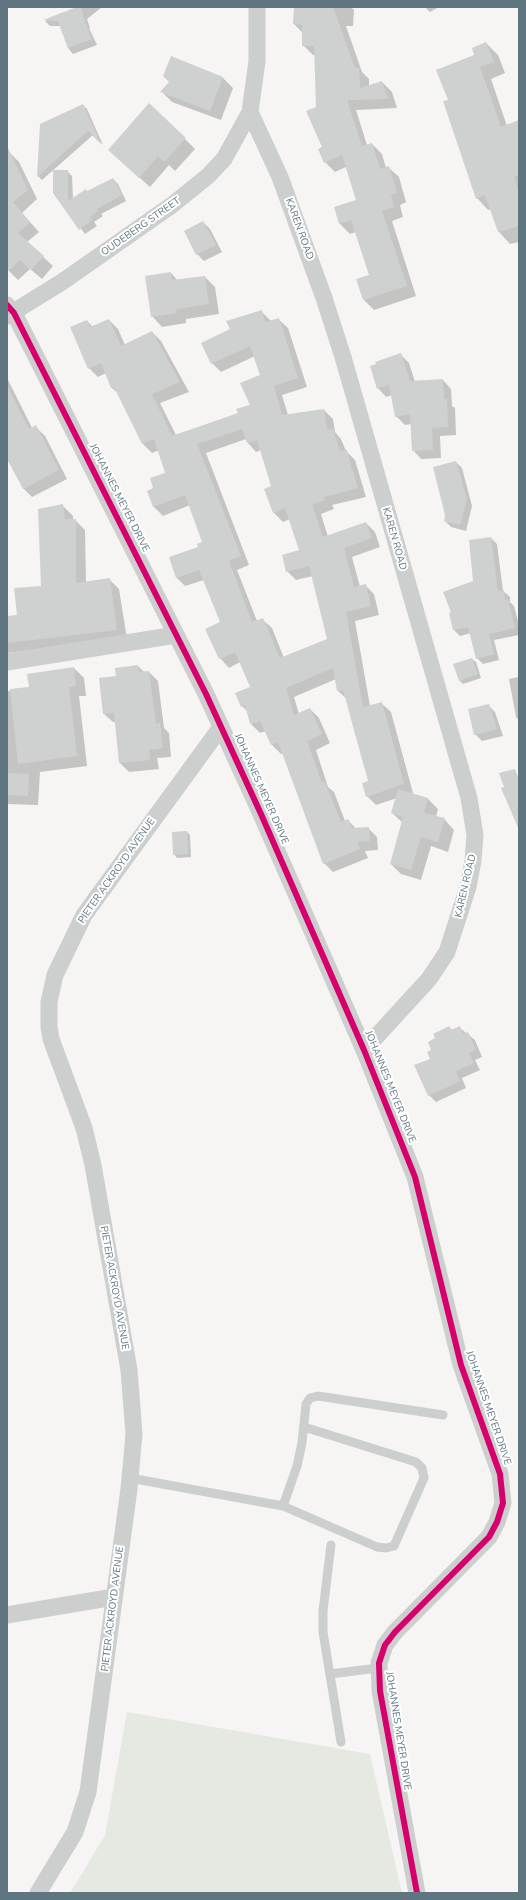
<!DOCTYPE html>
<html>
<head>
<meta charset="utf-8">
<style>
  body { margin:0 }
  #map { position:relative; width:526px; height:1900px; overflow:hidden; background:#f6f5f4; font-family:"Nunito Sans",sans-serif }
  canvas { display:block }
  .frame { position:absolute; inset:0; border:8px solid #5f7680; pointer-events:none }
</style>
</head>
<body>
<div id="map">
<canvas width="526" height="1900"></canvas>
<div class="frame"></div>
</div>
<script>
const g = document.querySelector('canvas').getContext('2d');
g.lineJoin = 'round';
function paint(path, color) { g.fillStyle = color; g.fill(path, 'evenodd'); }
const poly = rows => new Path2D(rows.map(r => 'M' + r).join(''));
function stroke(path, color, width, dash) { g.strokeStyle = color; g.lineWidth = width; g.lineCap = dash ? 'butt' : 'round'; g.setLineDash(dash || []); g.stroke(path); }
function write(font, color, halo, rows, align = 'center') {
  g.font = font + ' "Nunito Sans",sans-serif'; g.lineWidth = 4; g.setLineDash([]); g.textBaseline = 'middle'; g.strokeStyle = halo; g.fillStyle = color; for (const [text, x, y, turn = 0] of rows) {
    g.save(); g.translate(x, y); g.rotate((+turn || 0) * Math.PI / 180); g.textAlign = isNaN(turn) ? turn : align; if (halo) g.strokeText(text, 0, 0); g.fillText(text, 0, 0); g.restore();
  }
}
paint(poly([
  [127,1712,370,1754,402,1893,70,1893,105,1835]
]), '#e6e9e2');
paint(poly([
  [79,7,102,7,87,19,90,28,89,28,97,45,73,54,68,48,60,26,50,26,45,21],
  [295,7,351,7,354,10,353,26,346,26,362,72,369,79,369,87,382,82,392,92,397,108,356,110,367,145,372,144,382,154,386,168,389,168,399,177,406,202,400,205,403,217,392,221,416,296,374,310,364,300,357,280,370,275,356,232,350,234,340,224,335,208,357,201,346,167,335,172,325,162,316,55,313,55,303,45,303,33,294,24],
  [425,7,439,7,430,12],
  [486,43,498,55,505,73,491,79,507,126,519,125,519,242,510,244,499,232,491,209,488,210,477,198,449,100,476,55],
  [171,58,223,78,233,88,221,120,172,102,161,91,170,82],
  [83,105,87,109,103,145,93,135,42,180,38,176,41,125],
  [185,139,195,149,175,171,169,165,150,187,122,162],
  [10,153,19,162,37,199,22,213,39,232,27,242,53,266,42,279,30,269,18,280,7,269,7,154],
  [67,171,72,176,73,199,113,179,118,184,126,201,101,214,103,216,94,222,97,226,85,234,54,192],
  [203,222,210,229,222,252,204,261,197,254],
  [171,273,178,281,205,277,215,287,219,314,186,319,186,323,162,327,152,316],
  [261,311,271,321,278,319,288,328,307,387,282,395,288,415,324,410,333,419,335,432,341,439,346,451,355,460,366,497,332,505,334,509,321,514,328,537,366,523,375,532,380,547,352,557,360,587,365,585,374,594,379,615,355,621,370,706,381,703,391,712,413,793,410,794,428,799,438,809,436,817,444,819,454,830,448,852,431,846,421,880,401,874,391,864,403,823,392,813,397,798,376,805,367,796,370,782,347,699,338,691,336,679,294,697,299,714,310,709,319,718,330,743,316,750,328,787,334,792,345,821,348,820,356,829,368,828,377,837,378,850,365,851,368,858,333,872,324,863,283,753,281,754,272,745,266,731,260,733,251,724,248,712,242,706,251,688,240,662,229,668,220,658,206,629,221,622,204,580,185,586,176,577,204,542,190,505,163,516,154,507,155,489,166,473,159,450,152,453,143,444,119,394,112,388,106,373,98,377,89,368,87,321,93,327,109,320,118,329,125,345,152,332,161,341,189,392,160,403,176,435,239,414,251,405,261,375,255,356,221,372,212,363,231,330],
  [246,439,247,442,256,452,261,450,272,487,274,513,283,522,290,519,301,551,287,571,296,580,313,576,328,640,284,658,272,628,262,619,257,621,237,570,249,565,206,453],
  [401,355,409,363,415,382,443,380,451,389,452,406,455,408,456,435,440,436,441,458,421,459,413,450,411,424,405,425,396,416,392,395,386,397,378,388],
  [7,378,32,428,36,427,45,436,67,479,32,497,23,488,7,457],
  [456,462,462,468,472,506,466,531,451,527,445,521],
  [62,505,73,516,73,520,75,520,85,530,86,583,109,579,119,589,127,639,7,653,7,617,18,616,42,586],
  [491,538,497,544,503,591,510,597,510,602,514,606,519,625,519,635,494,640,499,660,483,664,477,658,471,633,460,636,454,630],
  [472,659,476,662,481,678,463,684,460,681],
  [138,666,144,672,149,672,158,681,164,728,169,733,171,757,157,758,159,769,129,772,120,763,116,722,113,722,104,714,117,677],
  [74,668,84,678,86,696,79,696,87,766,40,772,38,805,7,804,7,691,30,688],
  [519,677,519,720,516,717,509,679],
  [488,705,495,712,503,736,482,741,475,734],
  [187,832,190,835,191,857,177,858,174,854],
  [449,1027,453,1031,460,1028,475,1040,482,1057,475,1060,480,1070,462,1078,466,1088,436,1102,429,1095,431,1059,436,1039]
]), '#0003');
paint(poly([
  [77,7,81,7,85,23,83,23,86,24,92,39,68,48,58,21,43,20],
  [294,7,333,7,355,68,359,68,360,88,382,81,388,99,347,100,362,146,372,143,380,169,389,166,397,193,391,195,394,207,382,211,407,286,363,300,356,279,369,275,351,220,339,224,334,207,356,200,342,155,324,163,318,149,322,147,306,111,316,107,314,46,302,46,302,25,293,24],
  [486,42,494,62,480,67,501,127,519,120,519,175,514,177,519,192,519,226,498,232,485,195,476,199,443,101,448,100,436,70,474,55,472,48],
  [171,56,223,77,210,111,160,92,169,82,163,76],
  [149,103,186,138,164,162,158,156,139,178,108,150],
  [83,104,101,144,88,131,37,177,40,124],
  [7,146,28,190,13,202,30,222,18,233,44,256,31,270,20,260,7,272],
  [53,170,68,170,68,201,86,189,87,191,113,178,122,195,97,209,98,211,90,217,92,220,79,230,53,193],
  [203,221,216,245,196,255,184,231],
  [171,272,172,280,205,276,209,304,176,309,177,313,151,317,145,276],
  [262,310,265,322,279,318,298,378,274,386,282,415,324,409,327,430,333,429,340,451,347,450,352,471,353,471,358,488,324,497,325,500,312,505,323,537,366,522,372,538,344,548,354,587,366,584,371,606,346,612,363,707,382,702,404,784,366,797,362,783,368,781,343,690,337,691,333,668,286,688,294,715,310,708,322,734,307,741,322,783,325,782,341,822,348,819,352,828,369,827,370,841,357,842,360,849,323,864,278,742,271,745,260,721,250,724,245,705,241,707,235,693,250,687,235,652,219,659,205,629,220,622,199,570,176,578,169,557,198,547,197,544,202,542,185,495,153,507,147,491,153,488,150,478,165,473,154,439,142,444,114,387,111,388,101,363,88,369,70,327,87,320,90,327,109,319,121,346,152,331,180,382,152,394,172,436,238,413,236,409,250,405,240,383,260,375,250,346,211,364,201,343,230,329,226,321],
  [242,429,247,443,257,440,271,486,264,489,273,513,285,508,299,550,282,555,286,572,309,566,327,639,280,658,263,618,252,622,229,561,241,556,197,444],
  [401,353,410,381,443,379,444,399,447,399,448,427,432,428,433,450,412,451,410,414,395,417,389,385,377,389,370,366,376,364,375,362],
  [7,385,29,429,36,425,59,470,23,489,7,459],
  [456,461,467,499,460,525,444,521,445,515,433,467],
  [63,504,65,519,76,519,76,583,110,578,117,630,7,643,7,616,17,615,14,588,41,586,38,509],
  [491,537,498,591,504,590,505,600,508,599,515,628,489,634,494,654,476,659,468,627,453,630,449,613,451,612,443,592,473,581,469,540],
  [472,658,478,674,459,681,453,664],
  [138,665,139,672,149,671,156,724,160,723,163,748,149,750,150,760,119,763,114,713,103,714,99,678,116,676,115,668],
  [74,667,76,686,69,687,77,756,18,764,10,689,29,687,27,674],
  [489,704,497,729,474,735,468,709],
  [515,769,519,780,519,830,501,788,504,787,499,773],
  [7,773,29,774,28,796,7,795],
  [398,789,428,798,424,813,445,818,438,842,421,837,411,870,390,864,403,817,391,813],
  [187,831,188,854,173,855,172,832],
  [449,1026,451,1030,460,1026,463,1034,468,1032,476,1050,469,1053,474,1063,456,1071,460,1081,428,1096,414,1065,430,1059,427,1052,431,1050,428,1042,435,1038,433,1034]
]), '#cfd0d0');
stroke(poly([
  [130,1478,283,1506,297,1466,302,1443,306,1404,310,1398,318,1396,443,1415],
  [283,1506,377,1547,386,1548,394,1546,424,1478,422,1468,416,1462,304,1427],
  [331,1545,323,1611,323,1632,341,1742],
  [330,1674,378,1668]
]), '#cdcfcf', 9);
stroke(poly([
  [257,7,257,61,250,112,280,177,324,298,343,357,469,798,475,835,473,861,468,887,447,952,429,979,364,1050],
  [7,305,14,313,206,694,261,814,364,1050,415,1177,461,1365,500,1474,503,1503,497,1522,489,1537,395,1632,385,1645,379,1663,380,1691,417,1893],
  [7,316,62,282,172,205,208,176,224,159,250,112],
  [7,662,176,635],
  [7,1615,114,1597],
  [38,1893,75,1832,88,1792,129,1489,134,1434,129,1370,93,1165,84,1128,51,1039,49,1027,49,1002,55,975,84,915,221,727]
]), '#cdcfcf', 17);
stroke(poly([
  [7,305,14,313,206,694,261,814,364,1050,415,1177,461,1365,500,1474,503,1503,497,1522,489,1537,395,1632,385,1645,379,1663,380,1691,417,1893]
]), '#d6006c', 6);
write('10px', '#5f7680', '#fff', [
  ["OUDEBERG STREET",141,227,-35],
  ["KAREN ROAD",299,229,70],
  ["JOHANNES MEYER DRIVE",119,498,63],
  ["KAREN ROAD",394,539,74],
  ["JOHANNES MEYER DRIVE",261,789,66],
  ["PIETER ACKROYD AVENUE",117,871,-55],
  ["KAREN ROAD",466,886,-77],
  ["JOHANNES MEYER DRIVE",390,1087,68],
  ["PIETER ACKROYD AVENUE",114,1288,80],
  ["JOHANNES MEYER DRIVE",488,1408,71],
  ["PIETER ACKROYD AVENUE",113,1609,-83],
  ["JOHANNES MEYER DRIVE",398,1731,81]
]);
</script>
</body>
</html>
